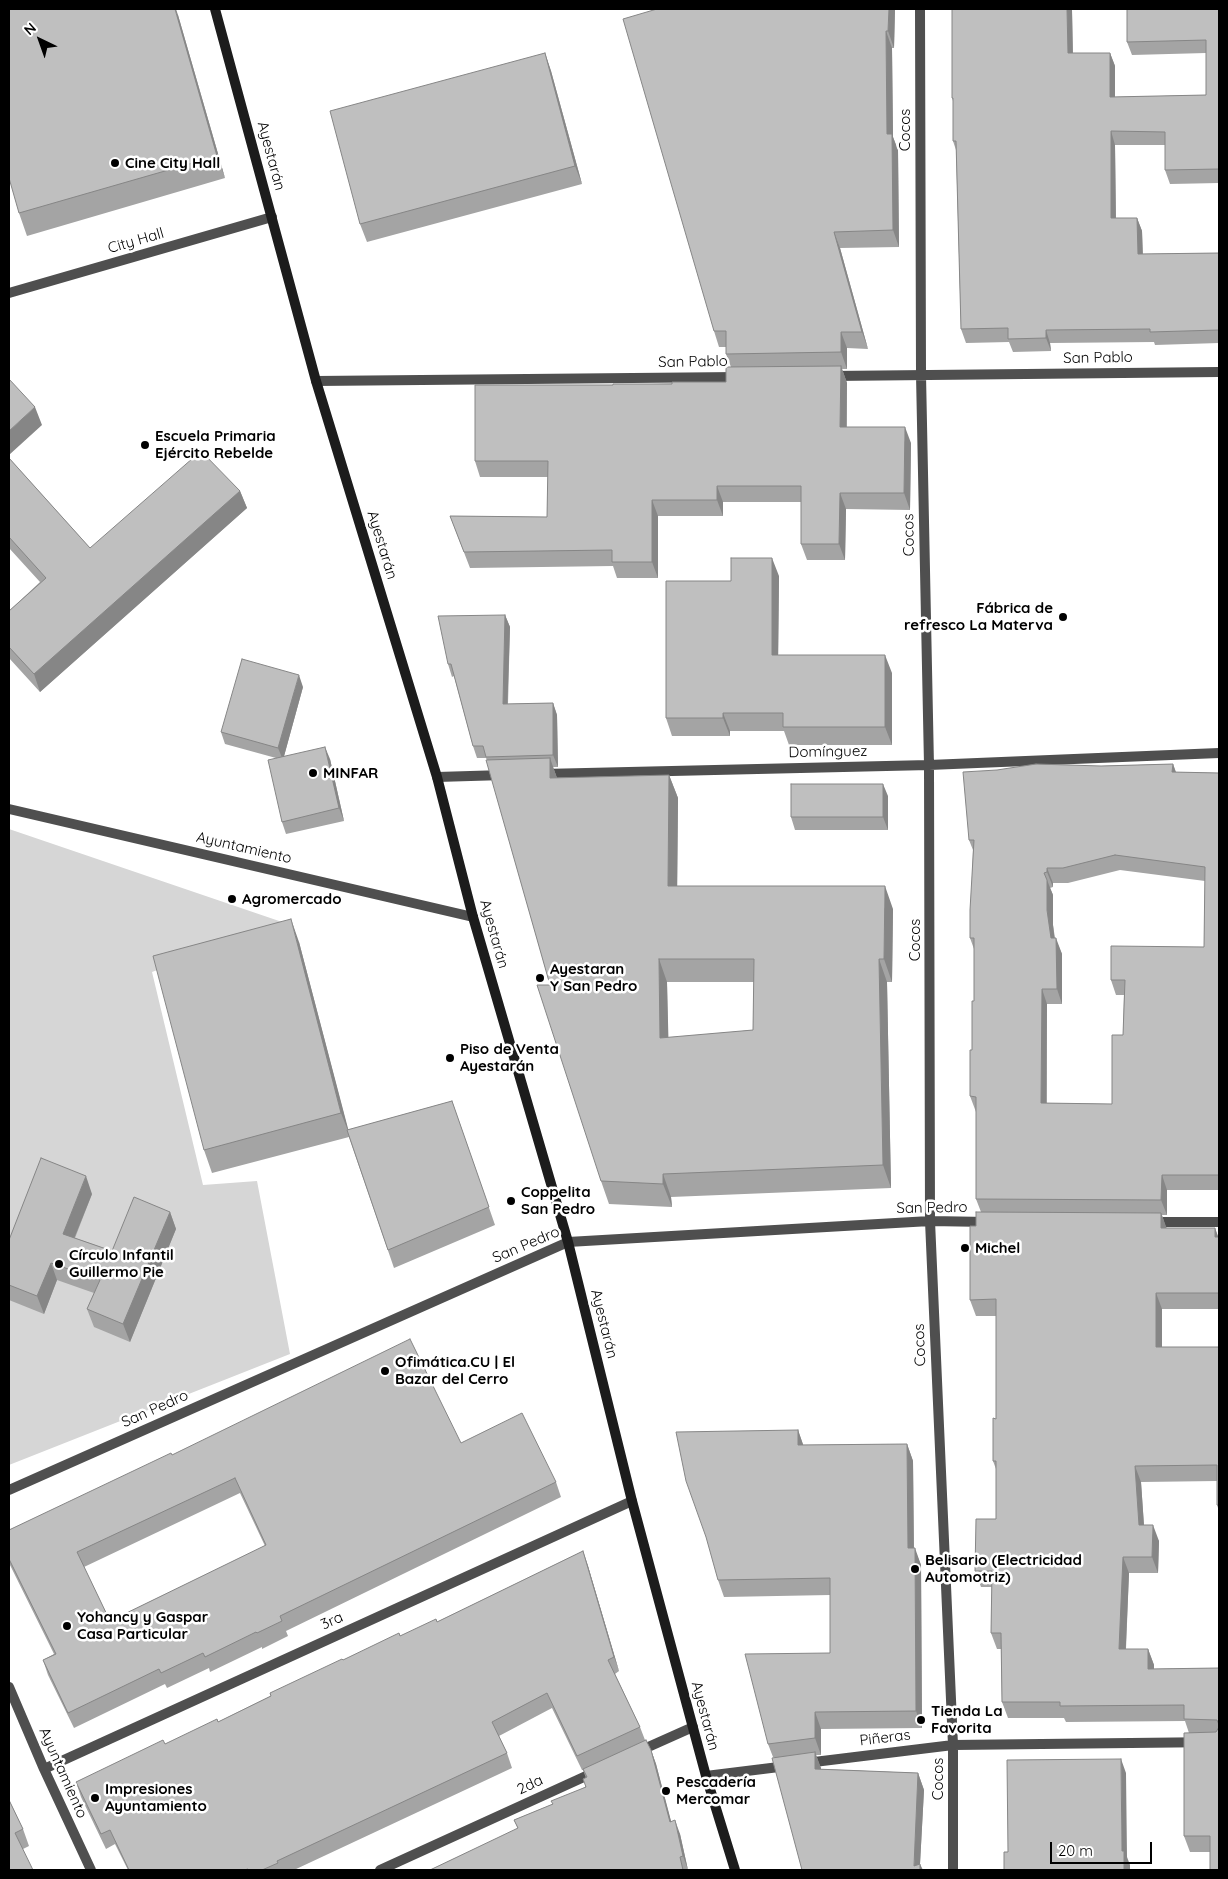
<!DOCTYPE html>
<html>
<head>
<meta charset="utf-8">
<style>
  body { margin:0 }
  #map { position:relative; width:1228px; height:1879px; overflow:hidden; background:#fff; font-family:Quicksand,sans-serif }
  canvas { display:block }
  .frame { position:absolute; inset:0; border:10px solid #000; pointer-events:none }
  .north { position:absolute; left:15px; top:15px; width:50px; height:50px; -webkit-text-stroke:4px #fff; paint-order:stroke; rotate:318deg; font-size:14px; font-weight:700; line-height:20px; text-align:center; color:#000 }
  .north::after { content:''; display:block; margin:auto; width:18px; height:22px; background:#000; clip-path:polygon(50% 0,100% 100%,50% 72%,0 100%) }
  .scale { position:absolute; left:1050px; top:1842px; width:102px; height:22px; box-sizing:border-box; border:2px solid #000; border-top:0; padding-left:6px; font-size:15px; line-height:18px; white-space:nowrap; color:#000; -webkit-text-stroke:4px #fff; paint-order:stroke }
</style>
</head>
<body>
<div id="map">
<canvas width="1228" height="1879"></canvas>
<div class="frame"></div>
<div class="north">N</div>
<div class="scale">20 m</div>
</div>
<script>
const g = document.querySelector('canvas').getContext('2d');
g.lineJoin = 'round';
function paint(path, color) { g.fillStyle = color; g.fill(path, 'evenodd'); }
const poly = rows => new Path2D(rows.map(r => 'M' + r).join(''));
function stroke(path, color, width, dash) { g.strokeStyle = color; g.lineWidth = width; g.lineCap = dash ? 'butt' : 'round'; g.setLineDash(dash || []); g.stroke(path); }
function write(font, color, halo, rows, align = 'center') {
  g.font = font + ' Quicksand,sans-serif'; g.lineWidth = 5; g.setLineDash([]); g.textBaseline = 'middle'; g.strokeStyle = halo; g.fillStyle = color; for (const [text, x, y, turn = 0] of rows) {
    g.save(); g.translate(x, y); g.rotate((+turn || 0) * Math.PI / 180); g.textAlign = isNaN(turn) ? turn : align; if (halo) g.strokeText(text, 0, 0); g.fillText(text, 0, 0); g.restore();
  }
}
paint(poly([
  [9,829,285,923,152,972,203,1185,257,1181,290,1354,9,1465]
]), '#d6d6d6');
stroke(poly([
  [920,9,921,375,929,765,930,1221,953,1745,953,1870],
  [9,293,272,217],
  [832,376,1219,372],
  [316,381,738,377],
  [543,774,929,765,1219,753],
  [437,777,504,775],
  [9,809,473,917],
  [1150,1222,1219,1222],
  [9,1490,568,1242,930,1221,988,1222],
  [9,1687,44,1769,91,1870],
  [637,1752,693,1727],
  [806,1763,953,1745,1219,1742],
  [44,1769,632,1501],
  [706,1776,787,1766],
  [380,1870,597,1771]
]), '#4f4f4f', 10);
stroke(poly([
  [215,9,316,381,437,777,473,917,568,1242,632,1501,706,1776,735,1870]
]), '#1c1c1c', 10);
paint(poly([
  [657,9,895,9,894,48,892,48,893,137,898,150,899,247,840,248,868,349,847,348,847,369,842,369,847,383,847,427,911,443,910,510,846,509,845,560,807,560,801,544,801,502,723,502,723,516,658,516,658,578,617,578,613,566,470,568,450,516,547,517,548,477,480,477,475,461,613,385,726,382,731,367,726,354,726,347,719,347,714,331],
  [952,9,1219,9,1219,183,1170,184,1165,170,1165,145,1115,145,1116,218,1137,218,1142,231,1143,254,1219,253,1219,343,1155,345,1154,342,1050,343,1051,351,1013,352,1009,342,966,343,961,329,956,150,953,141,953,101,952,98],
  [1127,9,1127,42,1132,55,1206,53,1206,95,1115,97,1115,66,1110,53,1073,53,1072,10],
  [178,15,225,178,27,236,19,213],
  [545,53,551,71,582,184,367,242,360,224],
  [9,458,90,548,240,491,247,508,40,692,9,658,9,611,40,582,9,548],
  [779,576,778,655,892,673,892,745,789,745,784,731,730,731,730,736,672,736,666,718,731,581],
  [505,615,510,627,508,704,553,703,557,715,558,767,553,767,557,778,669,775,678,798,677,886,893,909,892,982,887,982,891,1188,671,1197,672,1207,609,1204,601,1181,550,985,487,760,486,758,477,758,473,746,454,676,452,677,448,664],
  [667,982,754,982,753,1030,668,1038],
  [303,687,284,756,330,759,344,821,286,834,282,822,276,758,225,744,221,732],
  [1173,764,1176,772,1219,773,1219,1190,1167,1190,1167,1215,1162,1215,1166,1228,1215,1228,1218,1237,1219,1237,1219,1309,1162,1309,1162,1347,1219,1347,1219,1511,1217,1505,1217,1481,1141,1482,1144,1525,1159,1541,1158,1573,1129,1573,1126,1649,1148,1649,1154,1665,1154,1669,1219,1668,1219,1870,1210,1852,1190,1852,1184,1836,1189,1733,1185,1721,1066,1722,1064,1718,1008,1718,1002,1702,1001,1649,997,1649,991,1633,992,1587,981,1587,975,1571,996,1519,996,1469,993,1461,996,1419,996,1316,976,1316,970,1300,976,1226,981,1212,976,1199,976,1112,970,1096,974,1001,974,949,970,938,973,850,969,840,1101,766],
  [1120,870,1205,881,1204,947,1111,980,1116,995,1124,995,1123,1035,1112,1104,1047,1103,1047,1004,1062,1004,1062,954,1055,938,1053,925,1053,895,1050,888,1053,887,1053,883,1068,883],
  [888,796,888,830,795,830,791,817],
  [299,942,348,1130,452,1101,495,1225,394,1268,349,1137,212,1173,204,1150],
  [92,1194,75,1238,112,1251,170,1212,176,1229,130,1342,94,1327,87,1309,94,1293,57,1280,44,1314,9,1300,9,1240],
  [798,1430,803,1445,907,1444,913,1461,914,1548,921,1565,922,1728,821,1729,821,1755,816,1755,821,1769,918,1773,924,1790,920,1864,773,1757,768,1744,830,1653,830,1595,724,1597,718,1580],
  [461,1443,556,1482,561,1497,286,1631,288,1636,262,1649,262,1647,210,1672,209,1668,167,1688,165,1684,74,1728,48,1675,43,1660,54,1654,9,1563,9,1530,172,1455],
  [240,1493,265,1546,110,1621,84,1567],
  [583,1551,588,1566,619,1671,615,1674,640,1727,645,1740,651,1750,656,1764,671,1822,680,1834,688,1870,430,1870,518,1829,514,1820,553,1804,585,1787,586,1778,583,1770,582,1770,552,1708,499,1736,507,1753,512,1768,294,1870,128,1870,115,1844,106,1849,81,1797,76,1782,218,1722,343,1660,400,1636,437,1622],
  [9,1800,23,1829,29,1846,23,1849,9,1870]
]), '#a4a4a4');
paint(poly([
  [175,9,176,9,178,15,225,178,217,156],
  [889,9,895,9,894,48,888,31],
  [1067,9,1072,9,1072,10,1073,66,1068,53],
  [886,31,892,48,893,137,898,150,899,247,893,230,887,134],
  [545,53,551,71,582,184,575,166],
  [1110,53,1115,66,1115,110,1110,97],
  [1111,131,1115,145,1116,232,1111,218],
  [1137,218,1142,231,1143,268,1138,254],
  [834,232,840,248,868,349,862,332],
  [1046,330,1050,343,1051,351,1046,338],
  [841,332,847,348,847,369,841,352],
  [841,366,847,383,846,443,840,427],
  [35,407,42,425,9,455,9,431],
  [905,427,911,443,910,510,904,493],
  [717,486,723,502,723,516,717,500],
  [240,491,247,508,40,692,34,674],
  [840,493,846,509,845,560,839,544],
  [652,500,658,516,658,578,652,562],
  [772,558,779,576,778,673,772,655],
  [505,615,510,627,507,716,503,704],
  [885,655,892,673,892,745,885,727],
  [299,675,303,687,283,760,278,748],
  [553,703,557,715,558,767,553,755],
  [723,713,730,731,730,736,723,718],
  [325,747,330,759,344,821,339,808],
  [550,758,558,781,550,778],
  [1173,764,1178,779,1172,772],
  [669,775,678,798,677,909,668,886],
  [883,784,888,796,888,830,883,817],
  [1047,868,1053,883,1053,887,1047,872],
  [1047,880,1053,895,1053,925,1056,952,1056,938,1062,954,1062,1004,1057,989,1047,910],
  [885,886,893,909,892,982,884,959],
  [291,919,299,942,350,1136,341,1113],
  [659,959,667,982,669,1061,660,1038],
  [879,959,887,982,891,1188,883,1165],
  [1042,989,1047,1004,1046,1118,1041,1103],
  [663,1174,671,1197,672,1207,663,1184],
  [1162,1175,1167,1190,1167,1215,1161,1200],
  [86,1176,92,1194,69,1251,63,1234],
  [170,1212,176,1229,130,1342,123,1324],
  [1161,1213,1167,1229,1161,1228],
  [1215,1228,1219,1239,1215,1237],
  [51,1263,57,1280,44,1314,37,1296],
  [1156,1293,1162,1309,1162,1364,1156,1347],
  [798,1430,804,1447,798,1445],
  [907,1444,913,1461,914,1565,908,1548],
  [1135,1466,1141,1482,1145,1541,1139,1525],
  [1153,1525,1159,1541,1158,1573,1152,1557],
  [915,1548,921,1565,922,1728,916,1711],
  [583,1551,588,1566,619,1671,614,1657],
  [1123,1557,1129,1573,1125,1665,1119,1649],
  [1148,1649,1154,1665,1154,1685,1148,1669],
  [815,1712,821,1729,821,1755,815,1738],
  [651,1750,656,1764,675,1836,670,1822],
  [815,1752,821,1768,821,1785,815,1769],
  [1121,1759,1126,1773,1127,1857,1130,1865,1130,1870,1124,1870,1122,1851],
  [918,1773,924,1790,920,1864,923,1870,915,1870,914,1866],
  [675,1820,680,1834,688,1870,683,1856]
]), '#868686');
const building = poly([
  [9,9,175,9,217,156,19,213,9,178,9,9],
  [657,9,889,9,888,31,886,31,887,134,892,134,893,230,834,232,862,332,841,332,841,352,726,354,726,331,714,331,623,19,657,9],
  [952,9,1067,9,1068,53,1110,53,1110,97,1206,95,1206,40,1127,42,1127,9,1219,9,1219,169,1165,170,1165,132,1111,131,1111,218,1137,218,1138,254,1219,253,1219,330,1150,332,1150,329,1046,330,1046,338,1008,339,1008,328,961,329,956,141,953,141,953,98,952,98,952,9],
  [545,53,575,166,360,224,330,111,545,53],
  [841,366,840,427,905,427,904,493,840,493,839,544,801,544,801,486,717,486,717,500,652,500,652,562,612,562,612,550,464,552,450,516,547,517,548,461,475,461,475,385,613,385,613,384,672,384,672,382,726,382,726,367,841,366],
  [9,379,35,407,9,431,9,379],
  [201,451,240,491,34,674,9,647,9,611,46,578,9,537,9,458,90,548,201,451],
  [731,558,772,558,772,655,885,655,885,727,783,727,783,713,723,713,723,718,666,718,666,581,731,581,731,558],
  [505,615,503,704,553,703,553,755,486,757,483,746,473,746,451,664,448,664,438,616,505,615],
  [242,659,299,675,278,748,221,732,242,659],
  [325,747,339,808,282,822,268,760,325,747],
  [550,758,550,778,669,775,668,886,885,886,884,959,879,959,883,1165,663,1174,663,1184,601,1181,537,985,550,985,486,760,550,758],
  [659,959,754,959,753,1030,660,1038,659,959],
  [1036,764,1101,766,1173,764,1172,772,1219,773,1219,1175,1162,1175,1161,1200,976,1199,976,1097,970,1096,970,1050,972,1050,972,1001,974,1001,974,938,970,938,970,910,974,840,969,840,963,772,997,770,1036,764],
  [1115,855,1205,867,1204,947,1111,946,1111,980,1125,980,1123,1035,1112,1035,1112,1104,1041,1103,1042,989,1057,989,1056,938,1051,938,1047,910,1047,880,1044,873,1047,872,1047,868,1063,868,1115,855],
  [791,784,883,784,883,817,791,817,791,784],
  [291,919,341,1113,204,1150,153,956,291,919],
  [452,1101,489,1207,388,1250,347,1130,452,1101],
  [41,1158,86,1176,63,1234,112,1251,134,1197,170,1212,123,1324,87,1309,100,1280,51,1263,37,1296,9,1285,9,1240,41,1158],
  [976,1212,1161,1213,1161,1228,1215,1228,1215,1237,1219,1237,1219,1293,1156,1293,1156,1347,1219,1347,1219,1505,1217,1505,1217,1465,1135,1466,1139,1525,1153,1525,1152,1557,1123,1557,1119,1649,1148,1649,1148,1669,1219,1668,1219,1725,1217,1720,1184,1719,1184,1705,1060,1706,1060,1702,1002,1702,1001,1633,991,1633,992,1571,975,1571,976,1519,996,1519,996,1461,993,1461,993,1418,996,1419,996,1299,970,1300,970,1226,976,1226,976,1212],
  [410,1339,461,1443,522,1413,556,1482,280,1616,282,1621,257,1633,256,1632,205,1657,203,1653,161,1673,159,1669,68,1713,43,1660,56,1654,9,1559,9,1530,171,1453,172,1455,410,1339],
  [235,1478,266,1545,110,1621,77,1552,235,1478],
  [798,1430,798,1445,907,1444,908,1548,915,1548,916,1711,815,1712,815,1738,768,1744,745,1654,830,1653,830,1578,718,1580,706,1537,686,1481,676,1432,798,1430],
  [583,1551,614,1657,608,1660,640,1727,577,1756,547,1693,492,1722,507,1753,277,1861,278,1863,262,1870,248,1870,248,1869,244,1870,129,1870,110,1830,101,1834,76,1782,163,1740,165,1744,217,1719,218,1722,271,1696,270,1693,342,1659,343,1660,399,1633,400,1636,436,1619,437,1622,583,1551],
  [1219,1727,1219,1870,1210,1870,1210,1836,1184,1836,1184,1733,1216,1732,1219,1727],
  [646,1740,651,1750,670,1822,675,1820,683,1856,680,1857,683,1870,430,1870,518,1828,514,1820,553,1804,551,1801,586,1787,583,1779,587,1777,583,1769,646,1740],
  [815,1752,815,1769,918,1773,914,1866,920,1864,920,1870,802,1870,772,1758,815,1752],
  [1121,1759,1122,1851,1124,1851,1124,1870,1004,1870,1004,1852,1008,1852,1007,1760,1121,1759],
  [9,1800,23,1829,15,1833,33,1870,9,1870,9,1800]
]);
paint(building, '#bfbfbf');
stroke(building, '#868686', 1);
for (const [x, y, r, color] of [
  [115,163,5,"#000"],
  [145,445,5,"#000"],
  [1063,617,5,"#000"],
  [313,773,5,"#000"],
  [232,899,5,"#000"],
  [540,978,5,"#000"],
  [450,1058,5,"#000"],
  [511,1201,5,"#000"],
  [965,1248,5,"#000"],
  [59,1264,5,"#000"],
  [385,1371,5,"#000"],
  [915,1569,5,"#000"],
  [67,1626,5,"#000"],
  [921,1720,5,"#000"],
  [666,1791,5,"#000"],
  [95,1798,5,"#000"]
]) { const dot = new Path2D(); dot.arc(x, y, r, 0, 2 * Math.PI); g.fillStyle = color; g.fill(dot); stroke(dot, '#fff', 2); }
write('15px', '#000', '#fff', [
  ["Cocos",905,130,-90],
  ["Ayestarán",271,156,75],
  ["City Hall",136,241,-16],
  ["San Pablo",1098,358,-1],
  ["San Pablo",693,362,-1],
  ["Cocos",909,535,-91],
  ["Ayestarán",382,545,73],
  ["Domínguez",828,752,-1],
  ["Ayuntamiento",244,848,13],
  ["Ayestarán",494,934,74],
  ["Cocos",915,940,-90],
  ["San Pedro",932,1208,-1],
  ["San Pedro",526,1245,-23],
  ["Ayestarán",604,1324,76],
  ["Cocos",920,1345,-92],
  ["San Pedro",155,1409,-24],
  ["3ra",332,1621,-24],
  ["Ayestarán",705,1716,75],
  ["Piñeras",885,1738,-7],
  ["Ayuntamiento",63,1773,66],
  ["Cocos",938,1779,-90],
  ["2da",530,1785,-25]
]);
write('bold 15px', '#000', '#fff', [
  ["Cine City Hall",125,163],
  ["Escuela Primaria",155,436],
  ["Ejército Rebelde",155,453],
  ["Fábrica de",1053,608,"right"],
  ["refresco La Materva",1053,625,"right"],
  ["MINFAR",323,773],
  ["Agromercado",242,899],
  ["Ayestaran",550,969],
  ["Y San Pedro",550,986],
  ["Piso de Venta",460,1049],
  ["Ayestarán",460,1066],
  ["Coppelita",521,1192],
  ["San Pedro",521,1209],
  ["Michel",975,1248],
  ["Círculo Infantil",69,1255],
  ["Guillermo Pie",69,1272],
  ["Ofimática.CU | El",395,1362],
  ["Bazar del Cerro",395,1379],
  ["Belisario (Electricidad",925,1560],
  ["Automotriz)",925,1577],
  ["Yohancy y Gaspar",77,1617],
  ["Casa Particular",77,1634],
  ["Tienda La",931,1711],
  ["Favorita",931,1728],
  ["Pescadería",676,1782],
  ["Mercomar",676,1799],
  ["Impresiones",105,1789],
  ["Ayuntamiento",105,1806]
], 'left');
</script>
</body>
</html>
